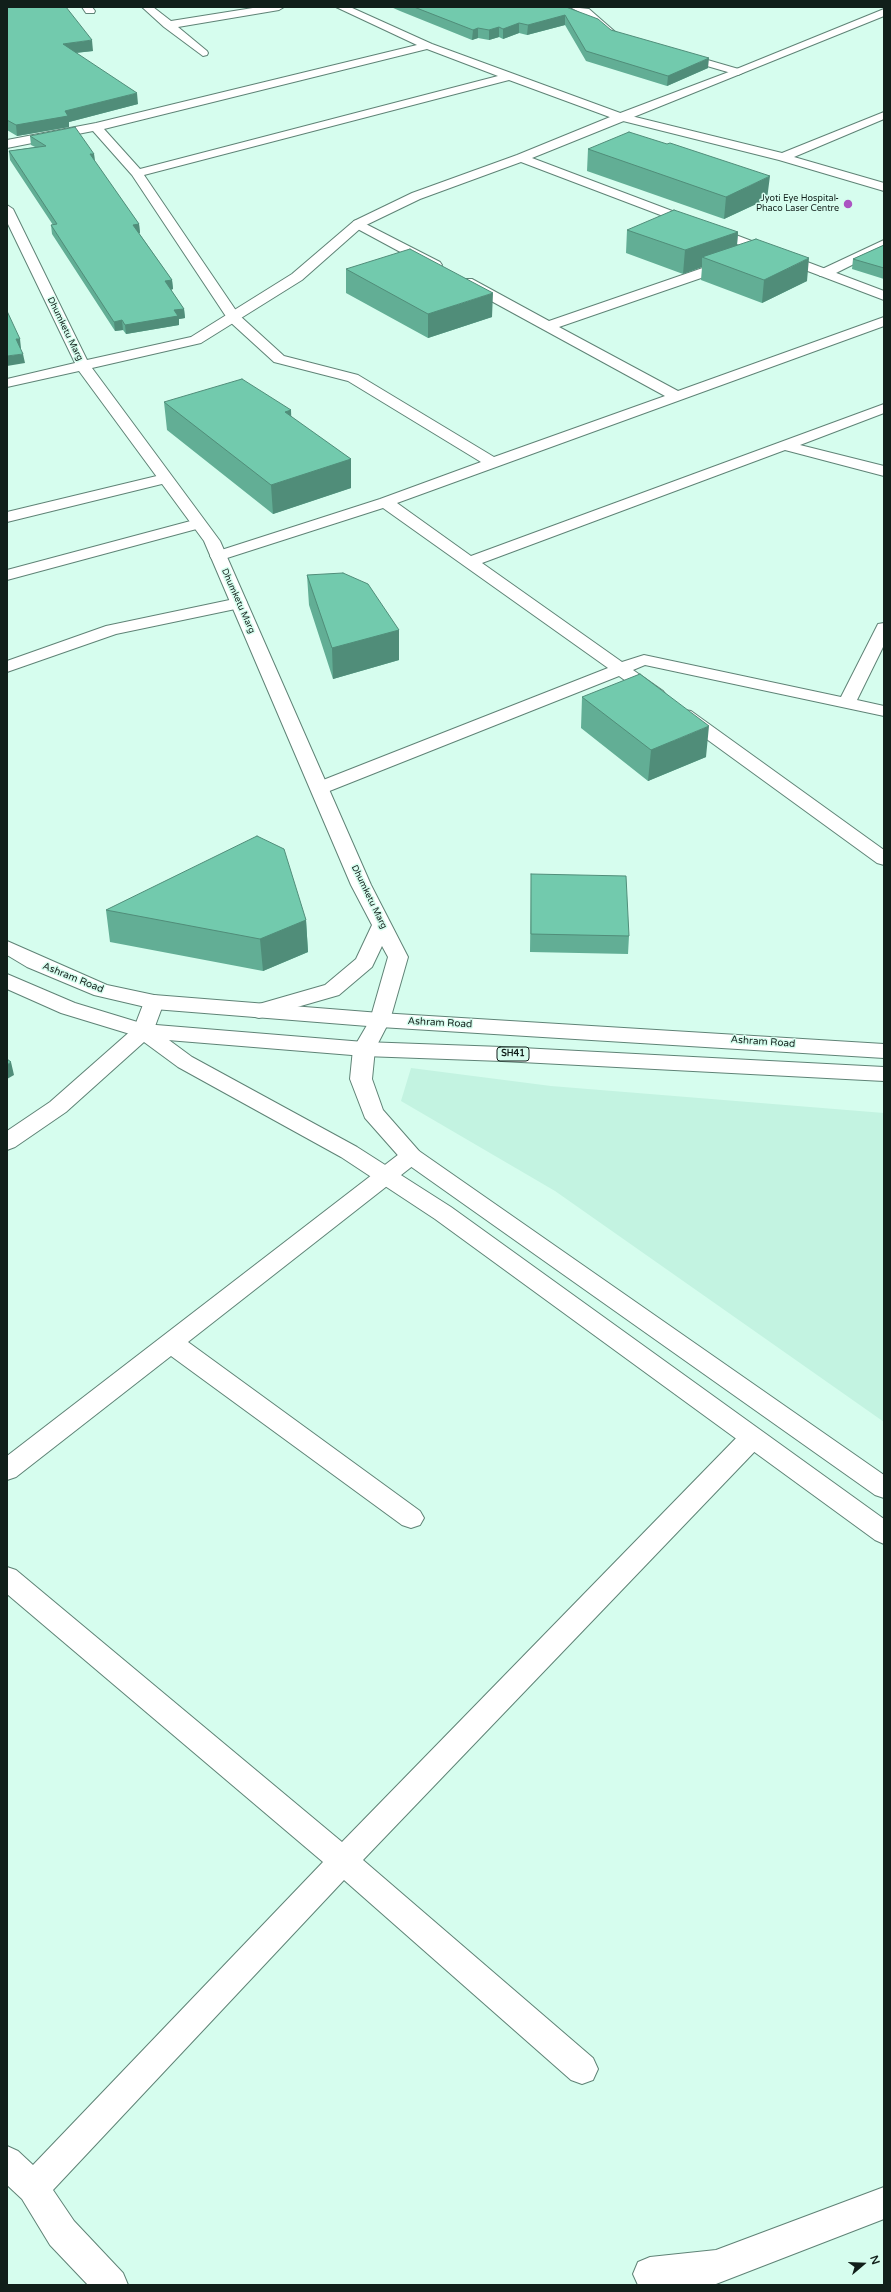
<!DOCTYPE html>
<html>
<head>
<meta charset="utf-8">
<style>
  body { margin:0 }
  #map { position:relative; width:891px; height:2292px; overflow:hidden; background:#d6fdee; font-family:"Varela Round",sans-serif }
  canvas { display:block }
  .frame { position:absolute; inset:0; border:8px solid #111f1a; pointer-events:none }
  .north { position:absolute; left:843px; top:2244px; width:40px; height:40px; -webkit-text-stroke:3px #d6fdee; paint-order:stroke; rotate:71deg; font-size:11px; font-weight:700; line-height:16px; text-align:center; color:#111f1a }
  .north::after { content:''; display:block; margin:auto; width:14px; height:18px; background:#111f1a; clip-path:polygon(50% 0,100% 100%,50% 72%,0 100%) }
</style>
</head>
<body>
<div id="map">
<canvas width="891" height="2292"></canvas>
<div class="frame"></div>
<div class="north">N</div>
</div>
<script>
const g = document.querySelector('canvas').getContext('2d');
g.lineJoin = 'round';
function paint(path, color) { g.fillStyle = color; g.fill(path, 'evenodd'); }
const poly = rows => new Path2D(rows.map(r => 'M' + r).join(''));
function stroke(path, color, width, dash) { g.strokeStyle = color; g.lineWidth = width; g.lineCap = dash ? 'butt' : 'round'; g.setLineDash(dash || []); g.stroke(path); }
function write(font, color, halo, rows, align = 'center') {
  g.font = font + ' "Varela Round",sans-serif'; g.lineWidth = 3; g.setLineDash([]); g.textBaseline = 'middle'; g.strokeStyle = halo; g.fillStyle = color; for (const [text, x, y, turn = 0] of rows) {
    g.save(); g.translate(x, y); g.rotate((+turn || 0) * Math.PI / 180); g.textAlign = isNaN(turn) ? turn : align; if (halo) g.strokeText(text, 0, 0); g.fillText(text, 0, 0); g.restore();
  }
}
paint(poly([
  [411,1068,551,1086,884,1113,884,1422,555,1191,401,1101]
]), '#c3f3e1');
const street = poly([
  [82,7,92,7,95,11,94,13,86,13,82,7],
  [142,7,153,7,171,21,259,7,284,7,279,10,178,27,207,51,208,53,207,55,203,56,164,27,142,7],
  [336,7,350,7,432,44,623,114,782,153,884,112,884,119,794,157,884,183,884,191,779,160,615,119,509,80,144,175,239,315,284,356,358,375,494,457,665,396,462,285,460,282,462,279,472,279,549,321,723,261,733,261,735,264,733,267,559,327,678,391,884,317,884,326,397,503,471,556,884,404,884,413,800,445,884,466,884,476,785,450,482,563,622,662,644,655,841,697,876,628,878,624,884,623,884,645,857,700,884,706,884,716,645,665,633,670,663,691,666,695,663,699,651,699,619,676,327,792,320,794,313,792,311,788,313,784,608,668,383,508,224,559,212,559,210,556,212,553,380,499,481,462,348,381,274,362,229,321,132,175,93,131,7,148,7,140,96,123,417,45,336,7],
  [427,49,498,76,140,169,104,129,427,49],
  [570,7,589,9,621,37,620,39,612,39,581,13,570,7],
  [680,52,742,70,744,72,738,75,676,57,674,55,680,52],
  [358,220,440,262,442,265,440,268,430,268,354,227,352,224,354,221,358,220],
  [884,240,884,249,830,276,820,276,818,273,820,270,884,240],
  [165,474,170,476,173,479,170,482,7,522,7,512,165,474],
  [198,519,204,521,206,524,204,527,7,580,7,570,198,519],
  [239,598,245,599,247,603,245,607,116,634,7,672,7,661,106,626,239,598],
  [685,710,691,711,884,850,884,865,877,863,679,719,676,715,679,711,685,710],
  [411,1148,419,1151,422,1156,419,1161,188,1342,420,1511,424,1518,420,1525,411,1528,402,1525,171,1356,16,1477,7,1480,7,1456,403,1151,411,1148],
  [751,1429,760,1432,763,1439,760,1446,363,1860,593,2058,598,2069,593,2080,582,2084,571,2080,344,1880,53,2190,74,2221,123,2273,128,2285,88,2285,50,2245,22,2199,7,2185,7,2146,18,2151,33,2165,323,1862,7,1594,7,1567,16,1570,342,1842,742,1432,751,1429],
  [884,2187,884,2219,716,2284,638,2285,633,2274,638,2262,650,2257,716,2250,884,2187]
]);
const secondary = poly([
  [884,9,884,16,532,158,884,291,884,300,521,162,420,199,362,227,302,280,201,343,92,368,220,541,371,885,408,957,390,1020,375,1049,372,1079,383,1110,419,1151,884,1475,884,1498,875,1495,403,1161,365,1118,350,1079,353,1049,370,1020,388,957,382,946,372,967,339,995,259,1018,252,1016,249,1011,252,1006,325,985,356,959,372,925,351,885,204,541,79,371,7,387,7,379,75,363,7,222,7,205,13,209,87,360,191,337,292,274,354,221,412,193,517,155,615,115,734,70,884,9],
  [154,995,161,997,164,1002,154,1029,192,1057,357,1147,451,1207,884,1519,884,1544,875,1540,435,1219,341,1157,178,1067,144,1042,66,1112,15,1147,7,1150,7,1131,50,1102,134,1028,144,1002,147,997,154,995]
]);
const primary = poly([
  [7,941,107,985,154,995,380,1013,884,1044,884,1058,380,1027,154,1009,94,995,27,967,7,955,7,941],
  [7,974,75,1003,144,1024,364,1042,502,1047,884,1067,884,1081,502,1061,364,1056,143,1038,61,1013,7,989,7,974]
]);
stroke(street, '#5f8376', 2);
stroke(secondary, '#5f8376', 2);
stroke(primary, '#5f8376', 2);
paint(street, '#fff');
paint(secondary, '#fff');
paint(primary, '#fff');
paint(poly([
  [7,7,93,51,76,53,138,104,69,122,69,127,17,136,7,130],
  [391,7,566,7,611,30,708,68,667,86,586,61,565,25,527,35,519,33,503,39,499,37,489,40,478,38,472,40,400,11],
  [30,136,94,154,95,162,139,224,140,233,139,233,172,280,173,289,171,290,184,309,185,318,179,319,179,325,126,334,123,330,115,331,52,234,51,225,53,225,10,160,9,151,35,147,31,145],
  [667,144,767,199,724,219,587,171,588,149],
  [627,230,738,232,737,245,807,281,762,303,701,280,702,267,683,274,626,253],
  [884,245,884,279,852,269,853,259],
  [346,269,492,317,428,338,346,293],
  [164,402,291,410,291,417,351,459,351,488,273,514,167,430],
  [307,575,399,630,399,660,333,679,309,605],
  [582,697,706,757,648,781,581,728],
  [531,874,629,936,628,954,530,952],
  [106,910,306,920,308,952,263,971,110,942]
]), '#62ae95');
paint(poly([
  [565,15,565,25,527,35,528,25],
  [519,23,519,33,503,39,503,29],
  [499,27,499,37,489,40,489,30],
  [478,28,478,38,472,40,473,30],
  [92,40,93,51,64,54,63,44],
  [709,58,708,68,667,86,668,76],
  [137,93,138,104,69,122,69,127,17,136,16,125,65,111],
  [90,154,94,154,95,163],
  [770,176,767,199,724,219,726,197],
  [139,224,140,233,133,234,133,225],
  [738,232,736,256,702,257,702,267,683,274,685,250],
  [809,258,807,281,762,303,764,280],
  [172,280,173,289,166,291,165,281],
  [493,293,492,317,428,338,428,314],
  [184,309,185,318,179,319,179,325,126,334,125,325,174,310],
  [122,320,123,330,115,331,114,322],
  [16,339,20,339,21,348,17,348],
  [23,354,25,363,7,366,7,356],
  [291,410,292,439,285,412],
  [351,459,351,488,273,514,271,485],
  [399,630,399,660,333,679,332,648],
  [709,726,706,757,648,781,651,750],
  [306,920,308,952,263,971,260,939],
  [11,1062,14,1075,7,1079,7,1065]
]), '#508d79');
const building = poly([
  [7,7,66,7,92,40,63,44,137,93,65,111,68,116,16,125,7,120,7,7],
  [414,7,566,7,598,19,611,30,709,58,668,76,586,51,565,15,528,25,519,23,503,29,499,27,489,30,478,28,473,30,414,7],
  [75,127,94,154,90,154,139,224,133,225,172,280,165,281,184,309,174,310,178,316,125,325,122,320,114,322,51,225,57,224,9,151,46,146,30,136,75,127],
  [629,132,667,144,670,143,770,176,726,197,588,149,629,132],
  [674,210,738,232,685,250,627,230,674,210],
  [756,239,809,258,764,280,702,257,756,239],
  [884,245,884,268,853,259,884,245],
  [410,249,493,293,428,314,346,269,410,249],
  [7,311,20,339,16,339,23,354,7,356,7,311],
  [242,379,291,410,285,412,351,459,271,485,164,402,242,379],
  [343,573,368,584,399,630,332,648,307,575,343,573],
  [640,674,709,726,651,750,582,697,640,674],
  [257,836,284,849,306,920,260,939,106,910,257,836],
  [531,874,626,876,629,936,531,934,531,874],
  [7,1059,11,1062,7,1065,7,1059]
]);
paint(building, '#72caad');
stroke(building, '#508d79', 1);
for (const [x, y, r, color] of [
  [848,204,5,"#ab54c2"]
]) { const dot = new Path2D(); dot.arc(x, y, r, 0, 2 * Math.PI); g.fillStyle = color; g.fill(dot); stroke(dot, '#d6fdee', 1.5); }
write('9px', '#111f1a', '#d6fdee', [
  ["Jyoti Eye Hospital-",839,199],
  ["Phaco Laser Centre",839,209]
], 'right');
write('9px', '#111f1a', '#d6fdee', [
  ["Dhumketu Marg",65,329,64],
  ["Dhumketu Marg",238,601,66],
  ["Dhumketu Marg",369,897,64]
]);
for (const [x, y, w] of [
  [513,1054,32]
]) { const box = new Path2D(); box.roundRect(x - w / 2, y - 7, w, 14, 3); g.fillStyle = '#d6fdee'; g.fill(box); stroke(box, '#111f1a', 1); }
write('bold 9px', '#111f1a', null, [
  ["SH41",513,1054]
]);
write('10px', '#111f1a', '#d6fdee', [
  ["Ashram Road",73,978,22],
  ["Ashram Road",440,1023,3],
  ["Ashram Road",763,1042,4]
]);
</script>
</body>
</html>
